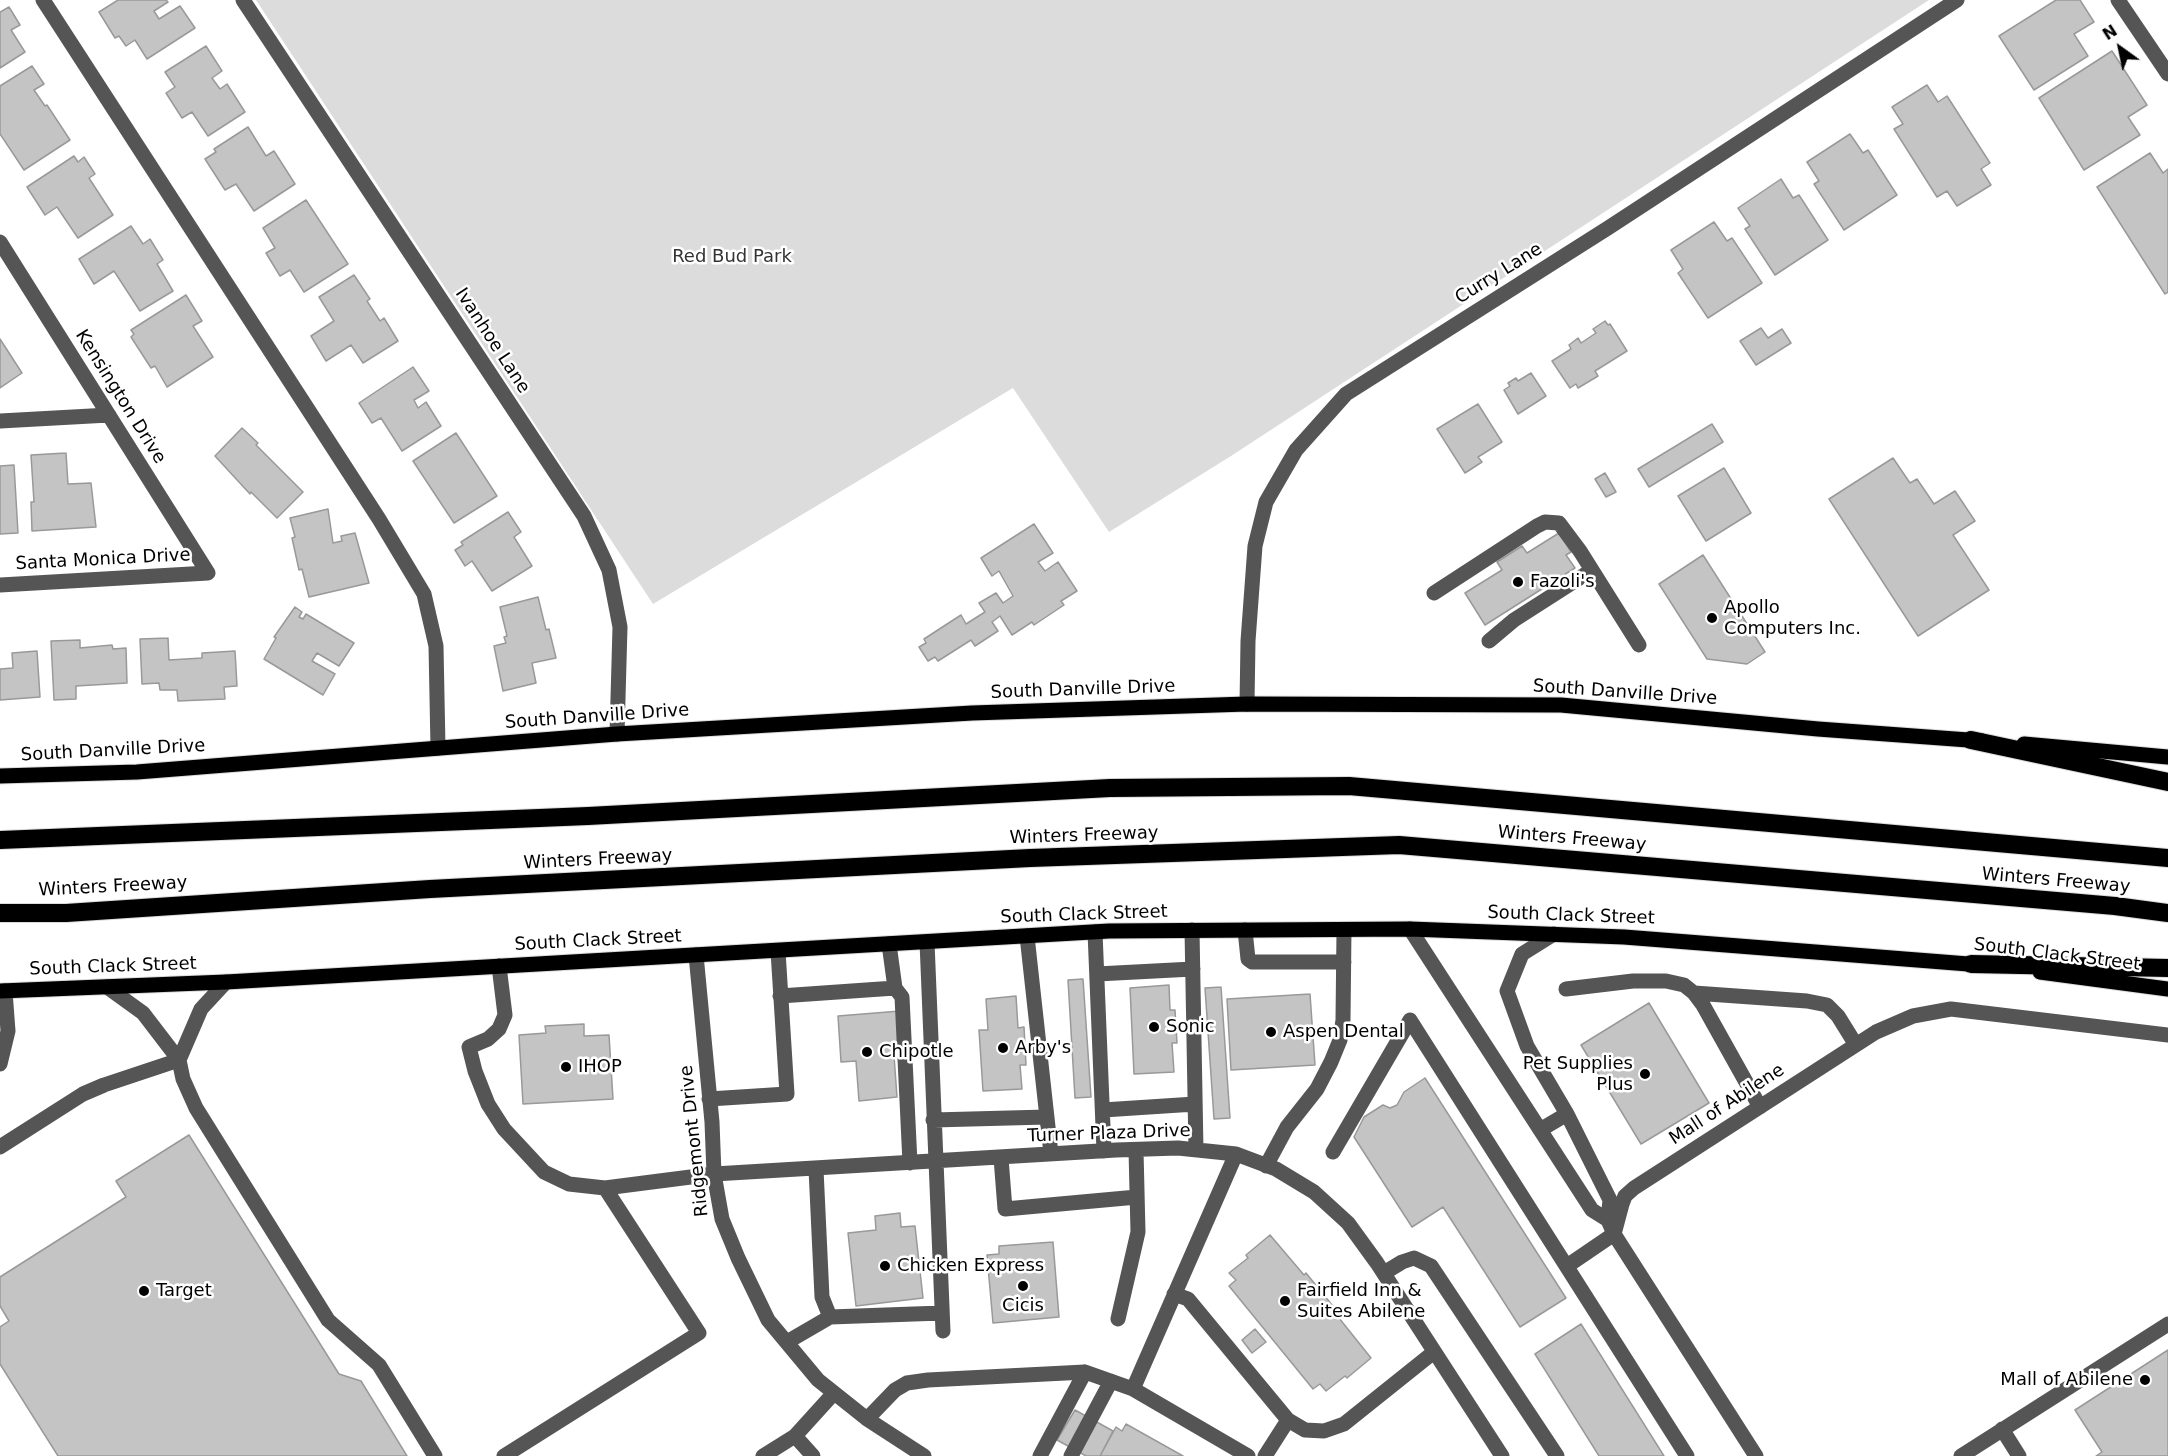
<!DOCTYPE html>
<html>
<head>
<meta charset="utf-8">
<style>
  body { margin:0 }
  #map { position:relative; width:2168px; height:1456px; overflow:hidden; background:#fff; font-family:"DejaVu Sans",sans-serif }
  canvas { display:block }
  .north { position:absolute; left:2090px; top:18px; width:60px; height:60px; -webkit-text-stroke:4px #fff; paint-order:stroke; rotate:327deg; font-size:16px; font-weight:700; line-height:24px; text-align:center; color:#000 }
  .north::after { content:''; display:block; margin:auto; width:21px; height:27px; background:#000; clip-path:polygon(50% 0,100% 100%,50% 72%,0 100%) }
</style>
</head>
<body>
<div id="map">
<canvas width="2168" height="1456"></canvas>
<div class="north">N</div>
</div>
<script>
const g = document.querySelector('canvas').getContext('2d');
g.lineJoin = 'round';
function paint(path, color) { g.fillStyle = color; g.fill(path, 'evenodd'); }
const poly = rows => new Path2D(rows.map(r => 'M' + r).join(''));
function stroke(path, color, width, dash) { g.strokeStyle = color; g.lineWidth = width; g.lineCap = dash ? 'butt' : 'round'; g.setLineDash(dash || []); g.stroke(path); }
function write(font, color, halo, rows, align = 'center') {
  g.font = font + ' "DejaVu Sans",sans-serif'; g.lineWidth = 5; g.setLineDash([]); g.textBaseline = 'middle'; g.strokeStyle = halo; g.fillStyle = color; for (const [text, x, y, turn = 0] of rows) {
    g.save(); g.translate(x, y); g.rotate((+turn || 0) * Math.PI / 180); g.textAlign = isNaN(turn) ? turn : align; if (halo) g.strokeText(text, 0, 0); g.fillText(text, 0, 0); g.restore();
  }
}
paint(poly([
  [256,0,1929,0,1231,456,1109,532,1013,388,653,604]
]), '#dcdcdc');
const building = poly([
  [118,0,166,0,168,2,154,11,159,19,180,6,195,28,147,59,135,40,126,46,119,36,115,38,99,12,118,0],
  [2056,0,2080,0,2094,22,2074,34,2088,56,2034,90,1999,36,2056,0],
  [9,7,20,25,11,30,25,52,0,68,0,12,9,7],
  [206,46,222,71,212,78,220,89,227,84,245,112,208,136,192,112,182,118,166,93,175,87,165,72,206,46],
  [2112,51,2147,105,2128,117,2140,135,2084,170,2039,98,2112,51],
  [32,66,44,84,34,90,45,106,47,105,70,140,24,170,0,134,0,86,32,66],
  [1927,85,1938,102,1947,96,1990,163,1981,169,1991,185,1957,206,1947,191,1937,197,1894,129,1903,124,1892,107,1927,85],
  [248,127,266,156,274,151,295,184,254,211,236,184,225,190,205,159,216,152,214,149,248,127],
  [1850,134,1863,153,1868,150,1897,195,1844,230,1814,184,1819,181,1807,162,1850,134],
  [2150,153,2163,173,2168,169,2168,292,2165,294,2097,187,2150,153],
  [74,156,78,162,84,157,95,174,89,178,113,215,78,238,57,207,45,215,27,187,74,156],
  [1781,179,1793,198,1799,195,1828,240,1775,275,1745,229,1750,226,1738,208,1781,179],
  [306,200,348,264,304,292,290,270,280,276,266,253,275,248,263,228,306,200],
  [1714,222,1727,241,1732,238,1762,283,1708,318,1678,273,1683,269,1671,250,1714,222],
  [131,226,143,244,150,239,163,260,157,264,173,291,140,311,114,271,94,284,79,259,131,226],
  [354,275,370,299,367,301,380,321,384,318,398,341,363,363,351,345,326,361,311,336,334,321,319,297,354,275],
  [186,295,202,321,193,326,213,357,167,387,155,366,151,368,131,337,134,334,131,330,186,295],
  [1605,321,1608,325,1610,324,1627,351,1595,371,1598,376,1578,388,1576,384,1570,388,1552,361,1571,349,1569,345,1578,338,1581,343,1596,333,1593,329,1605,321],
  [1761,328,1768,338,1782,329,1791,343,1756,365,1740,341,1761,328],
  [0,339,22,373,0,388,0,339],
  [413,367,429,391,414,400,418,408,426,402,441,426,402,451,381,418,372,423,359,403,413,367],
  [1531,373,1546,396,1518,414,1504,390,1510,386,1508,383,1516,378,1518,381,1531,373],
  [1478,404,1502,442,1478,457,1482,462,1465,473,1437,429,1478,404],
  [1712,424,1723,442,1649,487,1638,469,1712,424],
  [242,428,258,443,256,445,303,492,277,518,251,492,250,494,215,456,242,428],
  [456,433,497,496,454,523,413,461,456,433],
  [66,453,68,484,91,483,96,527,32,531,31,502,34,502,31,455,66,453],
  [1893,458,1910,483,1917,479,1934,504,1955,491,1975,521,1953,535,1989,590,1918,636,1829,499,1893,458],
  [14,465,18,533,0,534,0,466,14,465],
  [1724,468,1751,513,1706,541,1678,496,1724,468],
  [1605,473,1616,492,1606,497,1595,479,1605,473],
  [328,509,333,543,342,541,341,536,355,533,369,583,309,597,302,569,299,570,292,538,295,537,290,518,328,509],
  [508,512,521,532,514,537,532,566,492,591,472,561,465,566,455,550,463,545,461,542,508,512],
  [1034,524,1053,553,1038,562,1045,571,1058,562,1077,591,1061,601,1064,605,1034,625,1032,622,1012,635,1000,616,992,622,998,631,975,646,971,640,938,661,935,657,928,661,919,647,926,643,924,639,961,615,966,624,985,612,979,603,996,593,1003,603,1013,596,999,571,992,576,981,558,1034,524],
  [1559,533,1571,552,1566,555,1575,568,1485,625,1465,593,1502,570,1497,562,1522,546,1527,553,1559,533],
  [1703,555,1765,652,1747,664,1707,659,1659,584,1703,555],
  [538,597,546,630,549,629,556,658,532,663,536,683,503,691,494,646,506,643,504,637,507,636,500,607,538,597],
  [295,607,302,612,299,617,303,619,306,614,354,643,339,666,317,653,312,661,335,674,323,695,264,659,276,638,274,637,295,607],
  [168,638,169,660,202,658,202,653,235,651,237,686,224,687,225,699,178,701,177,690,160,690,159,683,142,684,140,639,168,638],
  [80,640,80,648,112,645,113,649,126,648,127,683,76,686,76,699,54,700,51,641,80,640],
  [37,651,40,697,0,700,0,669,13,668,12,653,37,651],
  [1083,979,1091,1097,1075,1098,1068,980,1083,979],
  [1169,985,1170,1010,1175,1010,1177,1043,1172,1043,1174,1072,1134,1074,1130,988,1169,985],
  [1221,987,1230,1118,1214,1119,1205,988,1221,987],
  [1310,994,1315,1065,1231,1070,1227,999,1310,994],
  [1016,996,1018,1028,1024,1027,1026,1065,1020,1065,1022,1089,983,1091,979,1030,988,1030,986,999,1016,996],
  [1649,1003,1709,1103,1641,1144,1581,1045,1649,1003],
  [900,1011,902,1042,893,1042,897,1097,859,1101,856,1061,841,1062,838,1016,900,1011],
  [584,1024,584,1036,609,1035,613,1099,523,1104,519,1035,546,1033,545,1026,584,1024],
  [1425,1078,1566,1298,1520,1327,1443,1207,1412,1227,1354,1137,1364,1117,1383,1105,1390,1108,1397,1105,1404,1092,1425,1078],
  [189,1135,339,1374,361,1381,407,1456,58,1456,0,1364,0,1327,9,1321,0,1306,0,1277,126,1197,116,1181,189,1135],
  [900,1213,901,1227,915,1226,923,1298,856,1306,848,1233,876,1230,875,1216,900,1213],
  [1270,1235,1304,1275,1306,1273,1341,1316,1339,1318,1371,1358,1347,1378,1345,1376,1326,1391,1320,1384,1313,1389,1229,1286,1236,1280,1229,1273,1248,1258,1246,1255,1270,1235],
  [1053,1242,1059,1317,993,1323,987,1255,999,1254,999,1246,1053,1242],
  [1581,1324,1664,1456,1599,1456,1535,1354,1581,1324],
  [1255,1329,1266,1342,1252,1353,1242,1340,1255,1329],
  [2168,1350,2168,1456,2096,1456,2102,1452,2075,1410,2168,1350],
  [1075,1410,1113,1431,1100,1456,1086,1456,1057,1440,1075,1410],
  [1126,1424,1183,1456,1100,1456,1116,1427,1122,1431,1126,1424]
]);
paint(building, '#c4c4c4');
stroke(building, '#999', 1.5);
const major = poly([
  [2024,744,2168,757],
  [0,776,137,772,617,734,972,713,1247,704,1561,705,1818,729,1982,741],
  [2040,972,2168,989],
  [0,991,226,982,1109,931,1410,929,1624,937,1981,965]
]);
const highway = poly([
  [1971,740,2168,782],
  [0,840,588,816,1110,788,1349,786,2168,858],
  [0,913,66,913,430,889,1030,858,1399,845,2115,906,2168,913],
  [1971,964,2168,968]
]);
stroke(major, '#dbdbdb', 17);
stroke(highway, '#dbdbdb', 20);
stroke(poly([
  [43,0,379,519,424,594,436,646,438,748],
  [243,0,584,516,609,570,620,627,617,734],
  [2118,0,2168,74],
  [0,242,208,573,0,585],
  [0,421,109,415],
  [1434,593,1537,526,1545,522,1559,523,1580,551,1639,645],
  [1489,641,1514,620,1592,570],
  [1247,704,1248,641,1255,546,1266,502,1296,450,1346,394,1608,228,1957,0],
  [1410,929,1592,1210,1608,1220,1614,1234,1756,1456],
  [1192,930,1196,1150],
  [1245,930,1248,959,1252,962,1344,962],
  [1095,932,1104,1151],
  [1554,934,1522,954,1507,991,1527,1046,1567,1114,1610,1200,1608,1220],
  [1027,936,1051,1154],
  [927,942,943,1331],
  [696,955,712,1122,714,1174,722,1219,738,1258,768,1320,818,1380,867,1419,924,1456],
  [499,966,505,1015,499,1029,488,1039,469,1047,475,1071,488,1104,504,1129,544,1172,569,1184,605,1188,714,1174,1116,1150,1178,1148,1236,1154,1276,1169,1314,1192,1348,1223,1377,1263,1502,1456],
  [1097,974,1193,969],
  [107,987,143,1013,179,1060,183,1079,196,1108,328,1320,379,1365,435,1456],
  [895,988,902,997,910,1163],
  [1566,989,1633,981,1666,981,1684,985,1694,993,1703,1005,1760,1107],
  [1694,993,1807,1001,1827,1005,1838,1016,1856,1045],
  [780,996,895,988,889,944],
  [0,1064,8,1031,5,991],
  [709,1099,787,1094,778,951],
  [1103,1110,1195,1104],
  [933,1120,1047,1117],
  [1540,1130,1567,1114],
  [0,1147,83,1094,104,1085,179,1060,201,1009,226,982],
  [1333,1152,1410,1020,1687,1456],
  [1001,1158,1005,1209,1137,1197],
  [1266,1166,1287,1127,1317,1089,1331,1062,1340,1040,1343,1020,1344,930],
  [816,1169,822,1297,830,1317,942,1313],
  [1614,1234,1622,1204,1625,1196,1634,1188,1876,1032,1913,1016,1951,1009,2168,1035],
  [1567,1266,1614,1234],
  [1384,1273,1402,1262,1414,1258,1431,1266,1557,1456],
  [1174,1294,1188,1299,1288,1420],
  [1118,1319,1138,1232,1136,1150],
  [787,1342,830,1317],
  [1133,1389,1248,1456],
  [867,1419,895,1390,907,1383,928,1380,1085,1372,1133,1389,1236,1154],
  [2002,1429,2019,1456],
  [795,1436,813,1456],
  [504,1456,699,1333,605,1188],
  [763,1456,795,1436,834,1393],
  [1040,1456,1085,1372],
  [1071,1456,1111,1381],
  [1265,1456,1288,1420,1305,1430,1324,1431,1344,1424,1434,1352],
  [1961,1456,2168,1324]
]), '#555', 15);
stroke(major, '#000', 15);
stroke(highway, '#000', 18);
for (const [x, y, r, color] of [
  [1518,582,6,"#000"],
  [1712,618,6,"#000"],
  [1154,1027,6,"#000"],
  [1271,1032,6,"#000"],
  [1003,1048,6,"#000"],
  [867,1052,6,"#000"],
  [566,1067,6,"#000"],
  [1645,1074,6,"#000"],
  [885,1266,6,"#000"],
  [1023,1286,6,"#000"],
  [144,1291,6,"#000"],
  [1285,1301,6,"#000"],
  [2145,1380,6,"#000"]
]) { const dot = new Path2D(); dot.arc(x, y, r, 0, 2 * Math.PI); g.fillStyle = color; g.fill(dot); stroke(dot, '#fff', 2); }
write('18px', '#333', '#fff', [
  ["Red Bud Park",732,257]
]);
write('18px', '#000', '#fff', [
  ["Curry Lane",1499,274,-32],
  ["Ivanhoe Lane",492,341,57],
  ["Kensington Drive",120,397,58],
  ["Santa Monica Drive",103,560,-3],
  ["South Danville Drive",1083,690,-2],
  ["South Danville Drive",1625,693,4],
  ["South Danville Drive",597,717,-4],
  ["South Danville Drive",113,751,-3],
  ["Winters Freeway",1084,836,-2],
  ["Winters Freeway",1572,839,5],
  ["Winters Freeway",598,860,-3],
  ["Winters Freeway",2056,881,5],
  ["Winters Freeway",113,887,-3],
  ["South Clack Street",1084,915,-2],
  ["South Clack Street",1571,916,2],
  ["South Clack Street",598,941,-3],
  ["South Clack Street",2057,955,7],
  ["South Clack Street",113,967,-2],
  ["Mall of Abilene",1727,1105,-33],
  ["Turner Plaza Drive",1109,1134,-2],
  ["Ridgemont Drive",695,1141,-96]
]);
write('18px', '#000', '#fff', [
  ["Fazoli's",1530,582],
  ["Apollo",1724,608],
  ["Computers Inc.",1724,629],
  ["Sonic",1166,1027],
  ["Aspen Dental",1283,1032],
  ["Arby's",1015,1048],
  ["Chipotle",879,1052],
  ["Pet Supplies",1633,1064,"right"],
  ["Plus",1633,1085,"right"],
  ["IHOP",578,1067],
  ["Chicken Express",897,1266],
  ["Target",156,1291],
  ["Fairfield Inn &",1297,1291],
  ["Suites Abilene",1297,1312],
  ["Cicis",1023,1306,"center"],
  ["Mall of Abilene",2133,1380,"right"]
], 'left');
</script>
</body>
</html>
